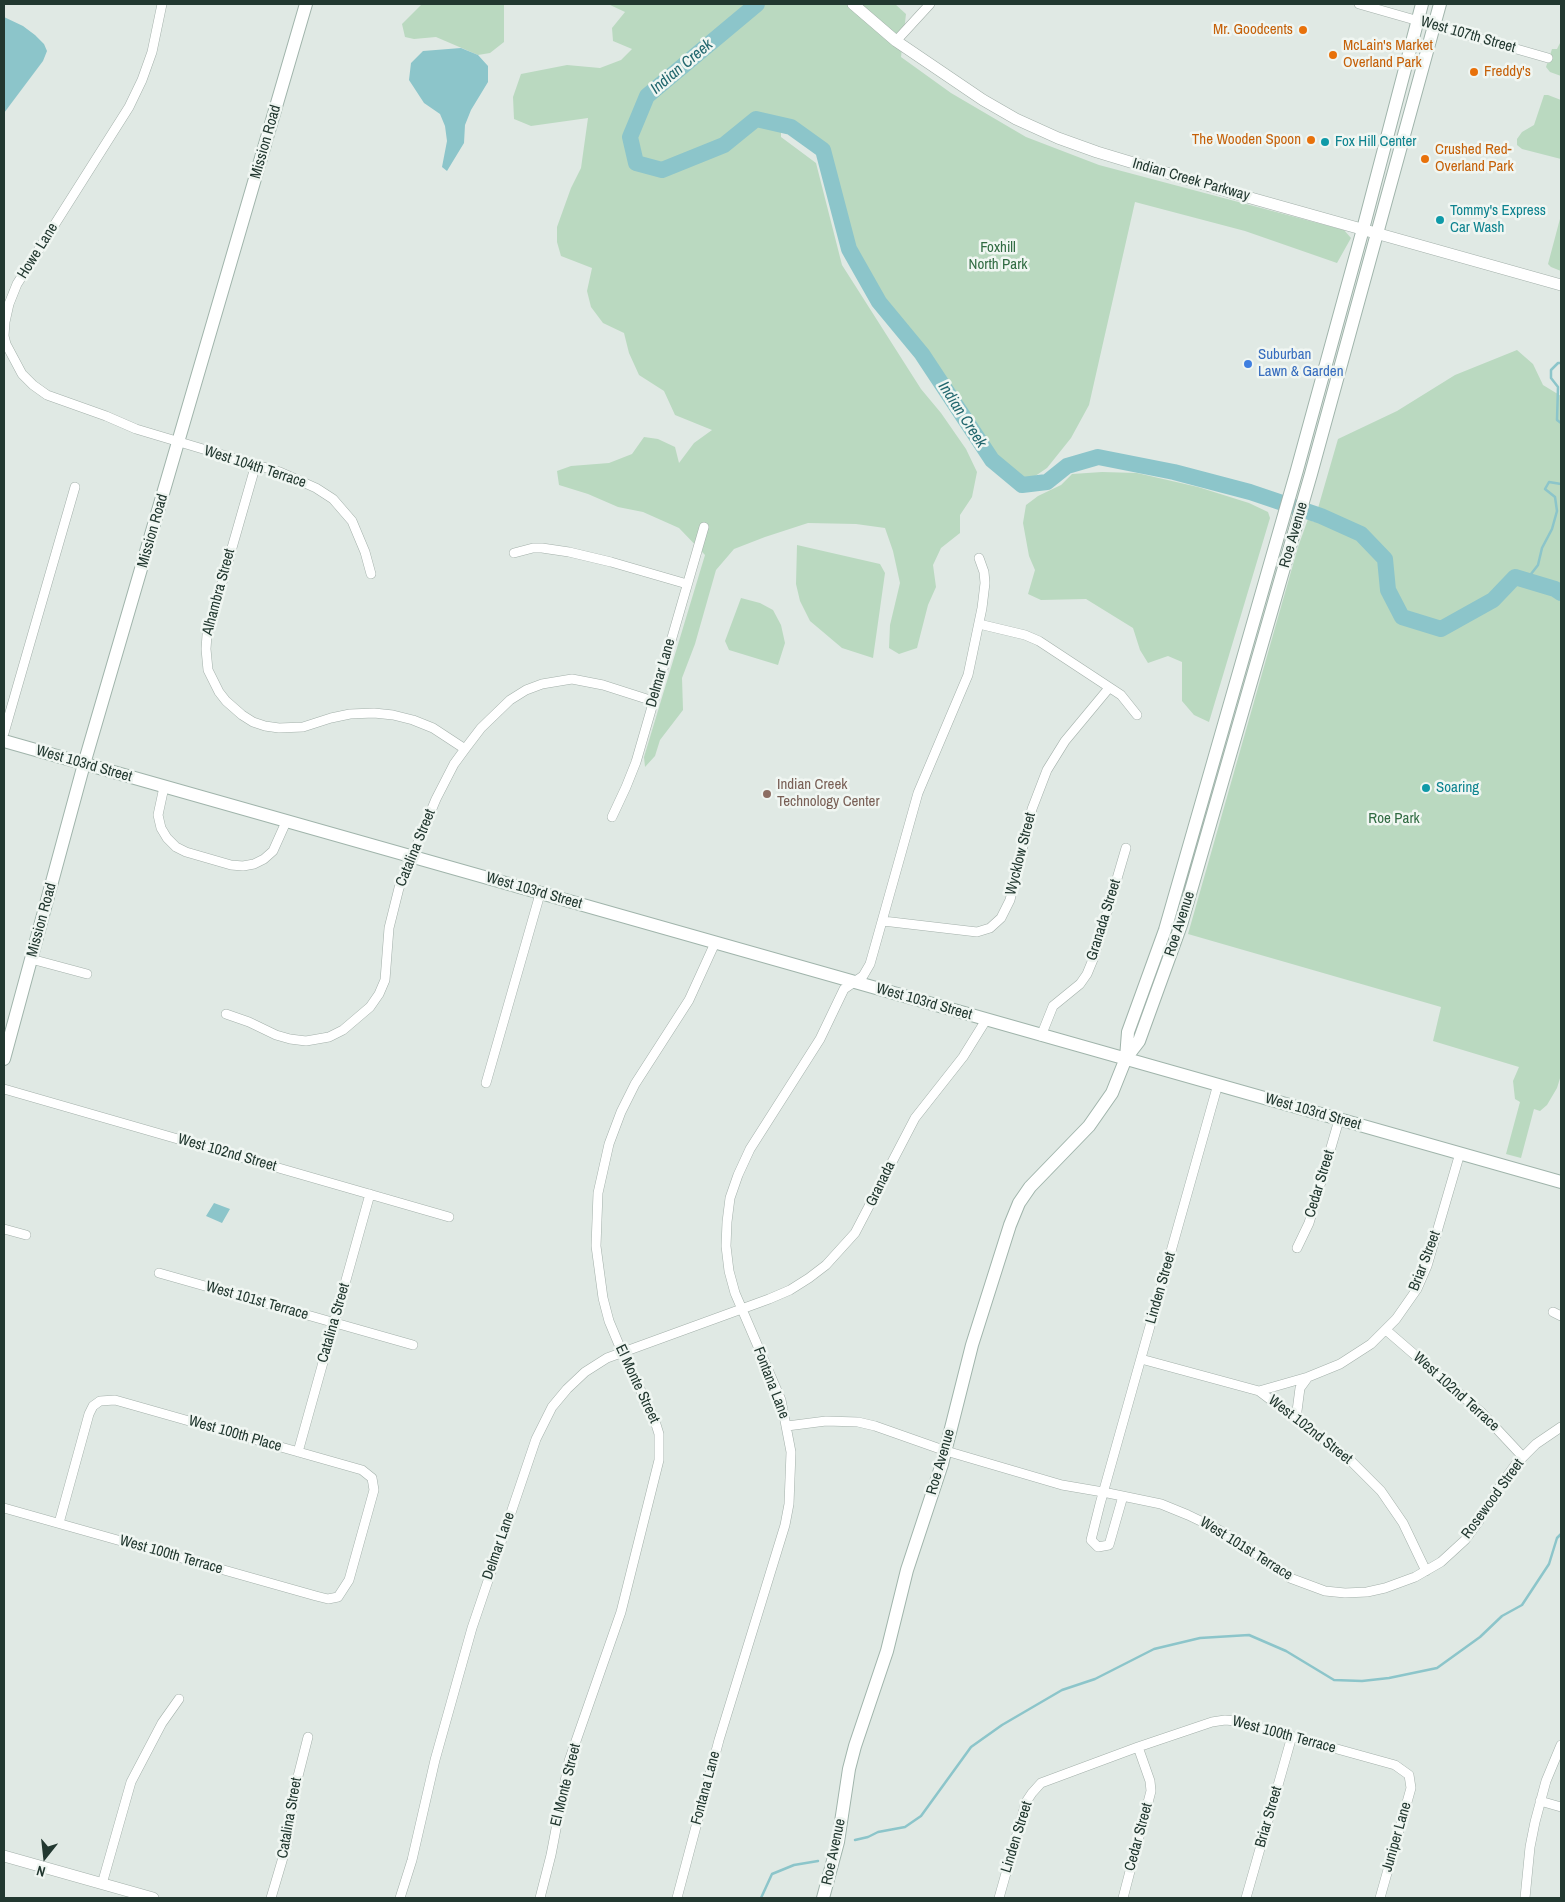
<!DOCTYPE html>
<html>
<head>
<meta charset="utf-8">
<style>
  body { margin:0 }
  #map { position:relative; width:1565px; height:1902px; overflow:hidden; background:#e0e9e4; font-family:"Archivo Narrow",sans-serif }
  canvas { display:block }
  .frame { position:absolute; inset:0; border:5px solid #223830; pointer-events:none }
  .north { position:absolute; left:20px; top:1832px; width:50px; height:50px; -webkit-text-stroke:4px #f0f6f2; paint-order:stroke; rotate:196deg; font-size:14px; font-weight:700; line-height:20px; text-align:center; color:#223830 }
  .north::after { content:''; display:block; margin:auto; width:18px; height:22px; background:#223830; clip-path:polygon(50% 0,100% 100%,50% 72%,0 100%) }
</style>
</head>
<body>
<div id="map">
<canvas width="1565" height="1902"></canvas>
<div class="frame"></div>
<div class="north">N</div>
</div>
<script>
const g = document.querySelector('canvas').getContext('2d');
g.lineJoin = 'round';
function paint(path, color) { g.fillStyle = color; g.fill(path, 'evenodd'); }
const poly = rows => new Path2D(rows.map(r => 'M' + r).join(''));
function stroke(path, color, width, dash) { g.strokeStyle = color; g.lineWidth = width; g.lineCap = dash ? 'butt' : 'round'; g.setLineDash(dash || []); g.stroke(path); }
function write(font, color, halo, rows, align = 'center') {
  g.font = font + ' "Archivo Narrow",sans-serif'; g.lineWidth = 5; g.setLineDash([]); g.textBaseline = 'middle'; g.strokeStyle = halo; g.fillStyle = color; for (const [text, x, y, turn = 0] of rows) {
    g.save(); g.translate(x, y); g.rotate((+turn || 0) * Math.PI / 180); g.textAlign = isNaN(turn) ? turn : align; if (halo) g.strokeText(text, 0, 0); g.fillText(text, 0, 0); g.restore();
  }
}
paint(poly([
  [422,4,506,4,504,5,504,42,490,53,478,55,436,37,414,39,405,37,402,24],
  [608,4,895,4,906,14,901,57,951,93,1026,137,1099,165,1344,230,1351,238,1337,263,1245,231,1135,202,1089,405,1071,438,1047,468,1022,485,992,460,922,354,879,302,849,249,823,150,791,127,781,125,781,137,816,163,842,265,921,389,941,413,966,449,977,472,972,497,960,515,960,533,941,548,933,565,936,587,928,605,917,648,899,654,889,648,890,625,900,583,893,551,885,528,856,524,808,523,765,537,734,549,716,570,695,644,682,678,683,710,660,740,655,756,645,767,644,757,705,555,679,528,643,512,618,507,588,494,559,485,557,471,571,466,609,463,632,454,644,437,658,439,675,447,679,463,694,443,712,430,675,415,664,391,639,375,629,353,624,333,603,323,591,307,587,291,592,268,561,256,557,242,557,227,571,188,581,168,588,118,531,126,514,119,513,97,521,74,567,65,600,68,621,60,632,49,613,41,612,28,625,12],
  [1561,41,1561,76,1550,72,1546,67,1552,49,1557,49],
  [1544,95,1548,95,1561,100,1561,159,1522,149,1517,145,1517,139,1522,132,1534,125],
  [1561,215,1561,271,1551,267,1548,264],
  [1517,350,1533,364,1543,385,1561,396,1561,1075,1557,1088,1547,1105,1540,1111,1534,1109,1521,1158,1506,1154,1520,1102,1515,1099,1513,1081,1519,1067,1433,1041,1441,1007,1188,934,1298,547,1308,519,1314,522,1338,439,1397,411,1455,375],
  [1102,472,1137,473,1198,487,1249,503,1268,512,1270,518,1209,722,1194,715,1182,701,1182,662,1168,656,1148,663,1140,650,1133,628,1086,599,1041,600,1028,594,1035,570,1029,556,1023,523,1026,505,1038,496,1061,485,1072,474],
  [797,545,880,564,885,573,873,658,842,648,810,621,800,601,796,584],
  [741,598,760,603,773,610,781,625,785,643,778,665,729,650,725,641]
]), '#bad9c0');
paint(poly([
  [4,17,23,26,35,35,44,44,47,51,43,61,4,113],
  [461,48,478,55,488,66,488,82,471,110,465,125,464,143,447,171,442,167,447,141,445,126,440,114,424,103,409,80,411,63,423,51],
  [214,1203,230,1209,222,1223,206,1216]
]), '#8cc5ca');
stroke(poly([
  [1561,363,1558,363,1551,370,1551,378,1558,387,1557,420,1561,423],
  [1518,578,1531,574,1538,565,1542,548,1552,529,1557,511,1555,497,1545,489,1549,482,1561,484],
  [855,1840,868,1837,878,1832,905,1827,921,1816,971,1747,1002,1725,1062,1690,1095,1679,1154,1649,1200,1638,1249,1635,1286,1651,1334,1680,1362,1681,1389,1678,1437,1668,1480,1637,1502,1616,1522,1605,1549,1564,1557,1538,1561,1534],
  [761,1898,772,1874,794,1865,818,1861]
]), '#8cc5ca', 2.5);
stroke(poly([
  [757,4,647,96,630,137,636,163,662,170,724,145,756,119,791,127,823,150,849,249,879,302,922,354,992,460,1022,485,1047,482,1067,466,1098,457,1174,472,1250,492,1321,516,1361,534,1385,559,1388,590,1402,617,1441,629,1493,600,1515,577,1555,589,1561,593]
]), '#8cc5ca', 16);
const minor = poly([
  [162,4,152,52,142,80,129,107,17,284,9,304,5,322,4,336,6,344,22,374,33,385,47,395,106,416,136,429,280,472,316,488,333,499,352,521,365,552,371,574],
  [1359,4,1548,58],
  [896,41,930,4],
  [256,464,207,635,206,649,208,670,219,692,226,701,242,715,253,722,265,726,279,728,303,727,331,718,350,714,374,713,393,715,413,720,433,728,465,749],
  [514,553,533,548,542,548,569,552,611,562,687,584],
  [979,624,1025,635,1039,641,1121,695,1137,715],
  [4,733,75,487],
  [164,787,158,815,161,828,167,838,176,847,186,852,231,865,243,866,254,864,264,859,273,851,286,822],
  [612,817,626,787,636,762,704,527],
  [883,921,977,932,990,928,1001,918,1010,900,1032,809,1047,770,1065,741,1109,688],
  [31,959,87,974],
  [226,1014,249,1022,276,1035,290,1039,306,1041,329,1037,343,1030,370,1007,379,994,385,980,389,928,399,888,436,799,454,764,465,749,481,728,510,700,526,690,542,684,572,679,603,685,653,701],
  [1041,1036,1053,1006,1080,984,1087,974,1094,957,1126,848],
  [486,1083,540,894],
  [4,1089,449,1217],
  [4,1229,26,1235],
  [1297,1248,1309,1223,1339,1120],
  [159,1273,413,1345],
  [1553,1312,1561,1316],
  [1386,1330,1481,1412,1523,1457],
  [1141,1359,1259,1391,1350,1460,1381,1491,1403,1523,1426,1571],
  [1259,1391,1308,1377],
  [1297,1420,1297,1411,1300,1388,1308,1377,1340,1364,1371,1344,1396,1319,1417,1289,1427,1266,1460,1153],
  [787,1426,826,1421,858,1422,875,1426,946,1451,1062,1485,1103,1492,1161,1504,1188,1515,1215,1528,1235,1539,1290,1578,1325,1591,1345,1593,1367,1592,1385,1588,1415,1577,1441,1562,1465,1540,1479,1521,1500,1486,1516,1464,1536,1444,1561,1427],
  [298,1452,370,1194],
  [1123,1496,1109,1545,1098,1547,1091,1540,1100,1504,1218,1084],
  [4,1508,316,1596,328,1599,338,1597,349,1580,374,1490,372,1478,362,1470,115,1400,100,1401,93,1406,89,1414,59,1523],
  [1540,1801,1561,1807],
  [102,1884,131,1782,162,1723,179,1699],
  [271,1898,287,1844,294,1792,308,1737],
  [400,1898,412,1860,435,1760,472,1628,536,1439,552,1407,567,1389,585,1372,607,1358,769,1299,790,1290,809,1278,826,1265,855,1233,915,1118,963,1057,986,1020],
  [540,1898,551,1855,569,1761,621,1612,659,1460,659,1434,654,1418,622,1352,609,1321,603,1298,596,1246,598,1193,609,1144,621,1112,635,1084,689,1000,715,943],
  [677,1898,719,1740,785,1525,789,1504,791,1452,781,1400,735,1293,729,1271,726,1246,727,1222,730,1198,738,1175,750,1149,820,1039,844,989,863,976,870,964,918,793,968,675,982,608,985,583,984,572,979,558],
  [999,1898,1026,1802,1032,1793,1041,1783,1138,1747,1212,1722,1225,1720,1236,1721,1395,1765,1409,1775,1411,1788,1380,1898],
  [1123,1898,1151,1791,1150,1781,1138,1747],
  [1246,1898,1292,1736],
  [1525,1898,1530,1847,1535,1822,1546,1781,1561,1745]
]);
const tertiary = poly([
  [853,4,896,41,983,100,1016,119,1058,138,1097,152,1233,193,1561,285],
  [4,1856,153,1898]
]);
const secondary = poly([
  [4,741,1561,1182],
  [1126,1058,1128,1032,1165,930,1297,470,1363,229,1422,4],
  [4,1059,84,764,306,4],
  [823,1898,838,1842,849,1769,855,1746,887,1651,907,1570,942,1464,972,1345,1010,1225,1019,1203,1030,1187,1089,1126,1112,1093,1126,1058,1139,1041,1181,925,1311,474,1440,4]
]);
stroke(minor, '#a3b0aa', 10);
stroke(tertiary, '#a3b0aa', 12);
stroke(secondary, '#a0b4ab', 14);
stroke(minor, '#fff', 9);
stroke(tertiary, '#fff', 11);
stroke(secondary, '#fff', 12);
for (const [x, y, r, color] of [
  [1303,30,5,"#e8710a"],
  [1333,55,5,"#e8710a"],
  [1474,72,5,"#e8710a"],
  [1311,140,5,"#e8710a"],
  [1325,142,5,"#0f9aa8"],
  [1425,159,5,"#e8710a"],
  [1440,220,5,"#0f9aa8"],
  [1248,364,5,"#3f7fe0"],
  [1426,788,5,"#0f9aa8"],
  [767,794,5,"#8d6e63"]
]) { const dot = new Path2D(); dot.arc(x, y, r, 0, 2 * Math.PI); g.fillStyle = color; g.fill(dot); stroke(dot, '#f0f6f2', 2); }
write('15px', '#c56008', '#f0f6f2', [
  ["Mr. Goodcents",1293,30,"right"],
  ["McLain's Market",1343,46],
  ["Overland Park",1343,63],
  ["Freddy's",1484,72],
  ["The Wooden Spoon",1301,140,"right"],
  ["Crushed Red-",1435,150],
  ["Overland Park",1435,167]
], 'left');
write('15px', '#223830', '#f0f6f2', [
  ["West 107th Street",1468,35,16],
  ["Mission Road",266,142,-74],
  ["Indian Creek Parkway",1191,180,16],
  ["Howe Lane",38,251,-58],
  ["West 104th Terrace",255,467,18],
  ["Mission Road",153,531,-74],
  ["Roe Avenue",1294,535,-74],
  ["Alhambra Street",219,592,-75],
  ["Delmar Lane",661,673,-74],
  ["West 103rd Street",84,764,16],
  ["Catalina Street",416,848,-68],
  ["Wycklow Street",1021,854,-76],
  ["West 103rd Street",534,891,16],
  ["Mission Road",42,920,-75],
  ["Granada Street",1104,920,-73],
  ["Roe Avenue",1180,924,-72],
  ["West 103rd Street",924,1002,16],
  ["West 103rd Street",1313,1112,16],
  ["West 102nd Street",227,1153,16],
  ["Granada",881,1184,-64],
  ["Cedar Street",1320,1184,-73],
  ["Briar Street",1425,1261,-69],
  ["Linden Street",1161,1288,-74],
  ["West 101st Terrace",257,1301,16],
  ["Catalina Street",334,1323,-74],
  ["Fontana Lane",771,1383,69],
  ["El Monte Street",637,1384,65],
  ["West 102nd Terrace",1456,1392,42],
  ["West 102nd Street",1310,1430,38],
  ["West 100th Place",235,1434,16],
  ["Roe Avenue",941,1462,-74],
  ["Rosewood Street",1493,1499,-54],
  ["Delmar Lane",499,1546,-71],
  ["West 101st Terrace",1246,1549,32],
  ["West 100th Terrace",171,1555,16],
  ["West 100th Terrace",1284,1735,15],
  ["El Monte Street",566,1785,-76],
  ["Fontana Lane",706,1788,-75],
  ["Briar Street",1269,1817,-74],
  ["Catalina Street",290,1818,-80],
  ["Linden Street",1017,1837,-73],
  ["Cedar Street",1139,1837,-75],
  ["Juniper Lane",1397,1837,-74],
  ["Roe Avenue",834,1852,-78]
]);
write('15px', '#0d838f', '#f0f6f2', [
  ["Fox Hill Center",1335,142],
  ["Tommy's Express",1450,211],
  ["Car Wash",1450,228],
  ["Soaring",1436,788]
], 'left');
write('15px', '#306b42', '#f0f6f2', [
  ["Foxhill",998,248],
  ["North Park",998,265],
  ["Roe Park",1394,819]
]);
write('15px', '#366cbe', '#f0f6f2', [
  ["Suburban",1258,355],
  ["Lawn & Garden",1258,372]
], 'left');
write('15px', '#785e54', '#f0f6f2', [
  ["Indian Creek",777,785],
  ["Technology Center",777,802]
], 'left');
write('italic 16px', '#22676e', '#f0f6f2', [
  ["Indian Creek",682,67,-40],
  ["Indian Creek",962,415,57]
]);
</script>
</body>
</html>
